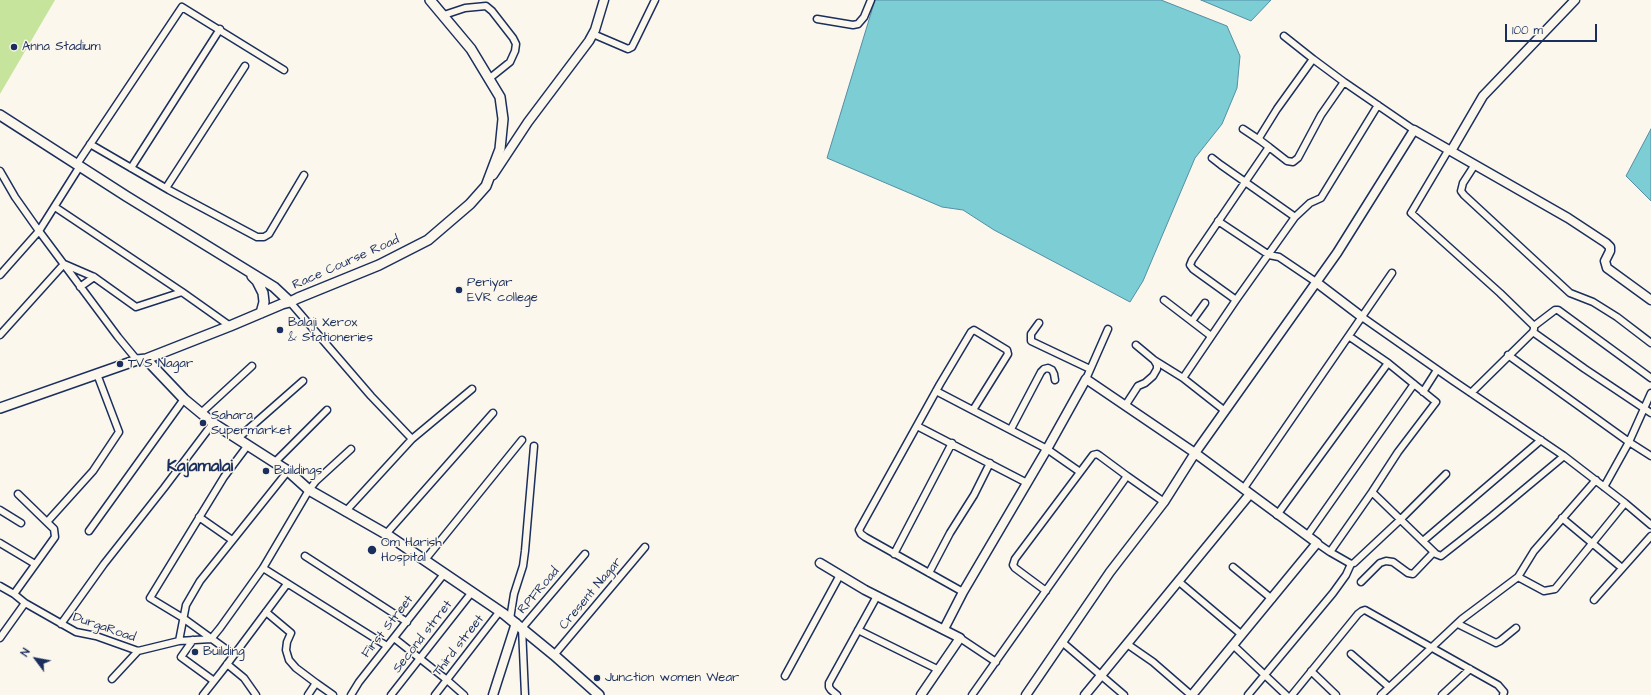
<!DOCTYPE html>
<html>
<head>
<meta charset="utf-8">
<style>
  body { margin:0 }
  #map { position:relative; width:1651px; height:695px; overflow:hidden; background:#fbf7ec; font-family:"Architects Daughter",sans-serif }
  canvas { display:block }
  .north { position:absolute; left:16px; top:639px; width:40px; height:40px; -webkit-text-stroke:3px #fbf7ec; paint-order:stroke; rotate:302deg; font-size:11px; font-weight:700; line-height:16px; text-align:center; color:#1b2f5e }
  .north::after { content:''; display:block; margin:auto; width:14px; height:18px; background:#1b2f5e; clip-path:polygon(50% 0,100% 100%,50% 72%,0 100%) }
  .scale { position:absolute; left:1505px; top:24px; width:92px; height:18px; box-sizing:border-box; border:2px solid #1b2f5e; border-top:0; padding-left:5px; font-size:12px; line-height:14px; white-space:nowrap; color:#1b2f5e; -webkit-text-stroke:3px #fbf7ec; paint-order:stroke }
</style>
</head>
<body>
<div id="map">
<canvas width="1651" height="695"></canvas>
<div class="north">N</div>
<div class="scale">100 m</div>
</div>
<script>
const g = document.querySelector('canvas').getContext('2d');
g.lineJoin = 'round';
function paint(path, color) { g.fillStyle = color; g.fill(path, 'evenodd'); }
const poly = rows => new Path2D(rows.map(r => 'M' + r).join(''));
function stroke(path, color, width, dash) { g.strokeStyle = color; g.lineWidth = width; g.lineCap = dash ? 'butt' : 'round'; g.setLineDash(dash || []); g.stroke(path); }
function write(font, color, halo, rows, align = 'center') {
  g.font = font + ' "Architects Daughter",sans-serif'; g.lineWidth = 3; g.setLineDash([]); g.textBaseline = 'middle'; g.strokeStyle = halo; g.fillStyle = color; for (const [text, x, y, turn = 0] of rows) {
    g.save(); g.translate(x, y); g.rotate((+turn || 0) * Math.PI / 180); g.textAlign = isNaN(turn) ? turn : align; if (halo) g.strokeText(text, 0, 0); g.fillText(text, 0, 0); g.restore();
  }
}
paint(poly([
  [0,0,55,0,0,94]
]), '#c6e49c');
const water = poly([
  [875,0,1161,0,1227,26,1240,56,1237,88,1222,124,1195,158,1143,281,1130,302,994,230,963,210,942,207,827,158,875,0],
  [1201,0,1271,0,1251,21,1201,0],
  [1651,129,1651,201,1626,176,1651,129]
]);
paint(water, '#7ccdd4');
stroke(water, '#558ea5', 1);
const minor = poly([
  [444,15,465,8,486,6,492,11,513,38,516,44,515,51,510,62,490,78],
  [817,19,853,25,858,24,864,17,871,0],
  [593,34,628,49,632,47,636,39,655,0],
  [1284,36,1313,59],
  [1243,129,1261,141],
  [90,144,169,190,257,237,264,237,269,234,304,175],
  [1269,147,1261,141,1259,138,1277,109,1313,59,1344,82,1414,130],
  [1449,149,1411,213,1500,293,1534,326,1534,329,1533,332,1471,393],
  [77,164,182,7,284,70],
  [1474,166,1463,183,1461,191,1464,195,1570,293,1593,302,1617,317,1651,343],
  [131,168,220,29],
  [0,171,15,197,39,231,118,337,137,360],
  [166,188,245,66],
  [55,207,182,292,230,326],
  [1295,217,1310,203,1321,198,1378,105],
  [1218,221,1269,255,1279,257,1316,282],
  [0,275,39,231,80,166],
  [80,287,94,277],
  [1164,300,1211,336],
  [1236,300,1193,269,1190,265,1192,260,1269,147,1287,161,1293,162,1298,158,1321,115,1344,82],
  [290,302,371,396,412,439],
  [1362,317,1452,380,1564,456,1625,503,1651,525],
  [1192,321,1205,303],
  [1039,323,1031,334,1031,341,1090,369],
  [1534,326,1555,310,1558,310,1651,378],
  [1533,332,1585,369,1651,413],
  [0,335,64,264,94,277,136,307,182,292],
  [1136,345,1154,360,1183,378,1225,411],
  [1508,355,1629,442,1651,393],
  [1183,378,1236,300,1295,217,1221,165,1212,158],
  [1086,379,1108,329],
  [936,391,1047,449,1080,472],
  [1423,392,1437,370],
  [1125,406,1138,386,1145,383,1153,376,1157,369,1157,365,1154,360],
  [201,413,252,366],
  [917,426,1027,483],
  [1011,429,1041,372,1044,369,1048,368,1052,370,1054,374,1055,380],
  [237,439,303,381],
  [275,462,327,410],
  [1604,487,1629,442,1651,456],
  [1244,488,1392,273],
  [1372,492,1436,554,1441,556,1492,516,1564,456],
  [0,510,21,523],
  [345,512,412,439,472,389],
  [1277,515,1388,363],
  [199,517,232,540],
  [1562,518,1622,568],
  [47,522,93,471,119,432,97,374],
  [89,531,184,399],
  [386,534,493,413],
  [1307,536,1414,384],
  [1423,541,1541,440],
  [0,543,35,564],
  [1317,543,1330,552,1372,492,1398,452,1436,402,1388,363,1350,337],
  [1330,552,1351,564],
  [894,554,952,443],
  [305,556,407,622],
  [424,561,522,440],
  [1233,567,1272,599],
  [263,568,387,646],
  [929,573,950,533,974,495,990,463],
  [1518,577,1544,591,1555,589,1625,503],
  [1178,581,1242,635],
  [1361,582,1380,563,1386,561,1393,562,1408,573,1413,574,1434,552],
  [0,586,14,594,25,603,76,632,96,636,138,651,179,641,211,639,220,628,263,568,309,490,316,481,351,449],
  [1046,591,1015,568,1013,565,1015,559,1093,455,1097,454,1100,456,1127,476],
  [963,592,865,537,861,534,859,530,940,384,971,332,974,330,1007,350,1008,354,973,410],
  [14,594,55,537,54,529,18,494],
  [1594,600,1651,536],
  [266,612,291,633,287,642,286,650,289,660,296,668,316,683],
  [510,619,514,594,523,566,525,551,534,446],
  [61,624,104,564,164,488,213,423],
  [1458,624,1496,643,1500,641,1516,628],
  [858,630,939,670],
  [0,638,25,603],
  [394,638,447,680,464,695],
  [960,638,996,662],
  [193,640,181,657,214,681],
  [179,641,186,605,200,581,288,471],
  [1062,642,1124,695],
  [1127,644,1153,662,1191,695],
  [1233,645,1286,695],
  [1351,654,1389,687],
  [234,655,183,618,150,598,224,477,248,445],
  [554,655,645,547],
  [227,664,244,678,256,695],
  [1311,671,1336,695],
  [785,676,840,575],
  [112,679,138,651],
  [203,695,222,671,287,584],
  [308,695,316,683,333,695],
  [351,695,359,682,444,574],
  [391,695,472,592],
  [435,695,500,611],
  [525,695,522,628,585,554],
  [837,695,831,690,829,687,829,683,877,596],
  [972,695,1127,476,1164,502],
  [1248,695,1333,593,1346,575,1351,564,1354,563,1401,519,1446,474],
  [1292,695,1358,614,1362,611,1365,610,1498,685,1504,692,1503,695],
  [1381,695,1462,619,1518,577,1534,551,1596,480],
  [1442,695,1470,669]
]);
const tertiary = poly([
  [1451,151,1483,96,1575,0],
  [493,175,528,122,589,41,595,30,604,0],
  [1316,282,1362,317],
  [820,563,865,590,960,638,921,695],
  [944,629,963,592,1047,449,1086,379,1195,453,1337,253,1414,130,1568,218,1606,243,1610,247,1610,251,1605,261,1607,268,1651,300],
  [493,695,516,623],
  [1026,695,1110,572,1164,502,1195,453,1317,543,1192,695],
  [1085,695,1250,494]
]);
const secondary = poly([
  [0,115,126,196,274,287,290,302],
  [252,276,257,281,263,293,264,302,261,313],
  [146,359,184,399,213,423,288,471,309,490,386,534,504,614,554,655,599,695],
  [0,408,97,374,137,360,146,359,230,326,282,304,290,302,298,298,379,265,428,240,470,204,486,186,500,149,503,119,500,97,471,49,430,0]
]);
stroke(minor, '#1b2f5e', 9);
stroke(tertiary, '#1b2f5e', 11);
stroke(secondary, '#1b2f5e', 12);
stroke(minor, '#fbf7ec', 6);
stroke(tertiary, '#fbf7ec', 8);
stroke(secondary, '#fbf7ec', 9);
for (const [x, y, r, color] of [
  [14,47,4,"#1b2f5e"],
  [459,290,4,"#1b2f5e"],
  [280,330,4,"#1b2f5e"],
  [120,364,4,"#1b2f5e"],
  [203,423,4,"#1b2f5e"],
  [266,471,4,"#1b2f5e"],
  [372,550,5,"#1b2f5e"],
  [195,652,4,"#1b2f5e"],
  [597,678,4,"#1b2f5e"]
]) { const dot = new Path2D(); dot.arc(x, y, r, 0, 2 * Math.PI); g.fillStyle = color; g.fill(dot); stroke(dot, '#fbf7ec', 1.5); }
write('13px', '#1b2f5e', '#fbf7ec', [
  ["Anna Stadium",22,47],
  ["Periyar",467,283],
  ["EVR college",467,298],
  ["Balaji Xerox",288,323],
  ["& Stationeries",288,338],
  ["TVS Nagar",128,364],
  ["Sahara",211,416],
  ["Supermarket",211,431],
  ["Buildings",274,471],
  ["Om Harish",381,543],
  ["Hospital",381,558],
  ["Building",203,652],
  ["Junction women Wear",605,678]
], 'left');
write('13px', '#1b2f5e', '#fbf7ec', [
  ["Race Course Road",346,263,-24],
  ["RPFRoad",539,591,-50],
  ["Cresent Nagar",591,594,-50],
  ["First Street",388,627,-52],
  ["DurgaRoad",104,628,19],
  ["Second strret",423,637,-52],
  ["Third street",459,646,-52]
]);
write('bold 17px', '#1b2f5e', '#fbf7ec', [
  ["Kajamalai",200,467]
]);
</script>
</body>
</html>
